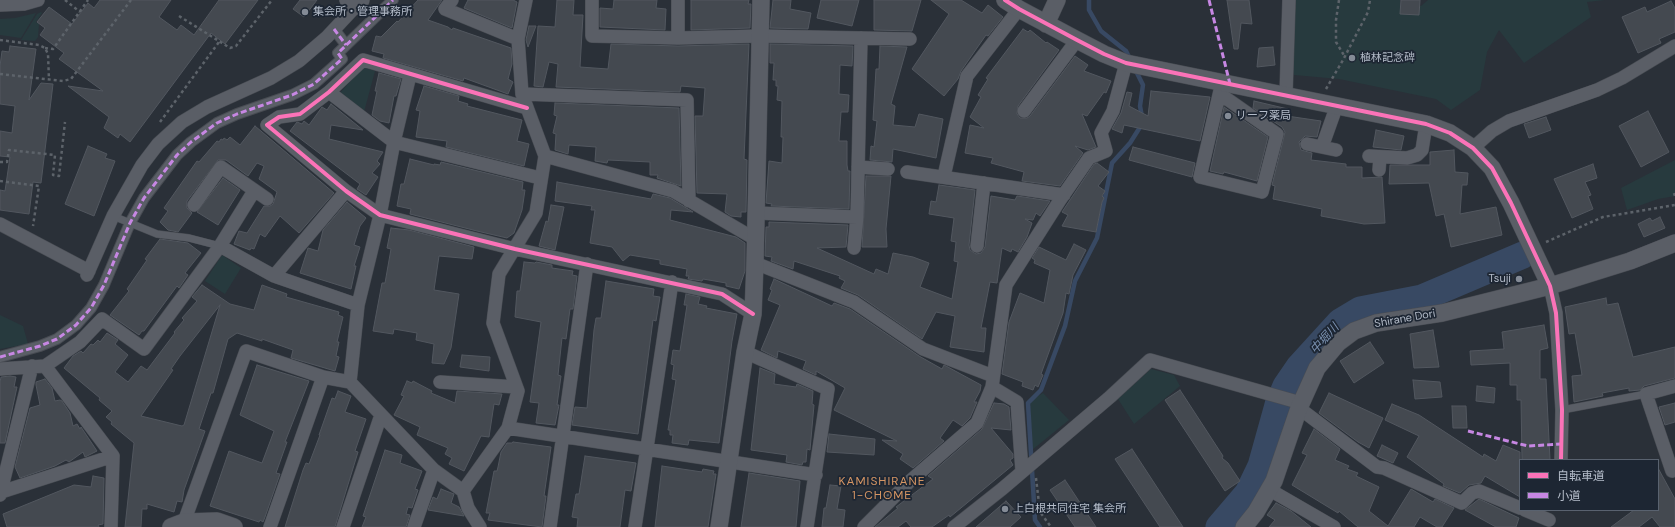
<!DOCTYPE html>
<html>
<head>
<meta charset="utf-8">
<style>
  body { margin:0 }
  #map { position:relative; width:1675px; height:527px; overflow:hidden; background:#2a3038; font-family:"DM Sans","Noto Sans JP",sans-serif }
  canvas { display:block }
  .legend { position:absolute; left:1519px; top:459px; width:140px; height:52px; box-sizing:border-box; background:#1d2633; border:1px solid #59626f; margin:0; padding:5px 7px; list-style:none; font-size:12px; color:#b4bcc9 }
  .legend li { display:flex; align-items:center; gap:8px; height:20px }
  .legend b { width:20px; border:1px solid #59626f }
</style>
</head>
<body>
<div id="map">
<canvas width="1675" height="527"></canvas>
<ul class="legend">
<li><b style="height:5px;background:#fb73b8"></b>自転車道</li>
<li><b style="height:5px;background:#c787e3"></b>小道</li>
</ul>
</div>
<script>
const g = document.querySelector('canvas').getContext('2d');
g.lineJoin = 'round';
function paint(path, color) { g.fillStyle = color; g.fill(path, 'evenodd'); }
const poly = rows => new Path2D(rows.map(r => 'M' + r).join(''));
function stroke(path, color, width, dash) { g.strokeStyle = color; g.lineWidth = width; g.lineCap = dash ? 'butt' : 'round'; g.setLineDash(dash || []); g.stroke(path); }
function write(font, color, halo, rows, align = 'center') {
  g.font = font + ' "DM Sans","Noto Sans JP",sans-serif'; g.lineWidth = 3.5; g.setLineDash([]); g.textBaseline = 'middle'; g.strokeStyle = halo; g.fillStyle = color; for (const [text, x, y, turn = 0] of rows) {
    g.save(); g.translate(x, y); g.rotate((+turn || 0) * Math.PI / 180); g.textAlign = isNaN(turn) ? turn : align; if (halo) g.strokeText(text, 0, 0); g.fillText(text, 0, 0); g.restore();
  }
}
paint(poly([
  [1292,0,1400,0,1400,5,1421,6,1428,0,1605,0,1587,2,1591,17,1524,63,1499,30,1487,52,1480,90,1451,110,1436,99,1339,79,1294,75,1289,51],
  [41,12,42,13,36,22,39,24,38,37,35,41,21,40,37,14],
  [36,13,21,38,0,35,0,19,15,18],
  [363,67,375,71,364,112,340,93],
  [1675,160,1675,196,1658,199,1627,210,1621,188],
  [222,255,241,268,225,294,205,281],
  [0,315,23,326,28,344,0,349],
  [1151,369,1174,375,1180,386,1134,424,1118,399],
  [1043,393,1069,420,1032,450,1030,401]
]), '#273a3e');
stroke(poly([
  [1089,0,1089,10,1101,31,1126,51,1130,59],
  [1135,69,1143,85,1140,106,1142,117],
  [1040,527,1035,520,1028,403,1041,390,1065,326,1075,281,1097,238,1112,163,1130,143,1142,124]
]), '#384963', 4.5);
stroke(poly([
  [1219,527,1248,493,1261,466,1278,405,1286,386,1299,367,1340,322,1360,310,1422,298,1523,255]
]), '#384963', 27);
const building = poly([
  [100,0,171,0,159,17,177,30,181,25,194,35,219,0,258,0,225,44,211,33,130,142,120,134,118,138,104,128,109,117,68,86,103,91,59,59,64,53,40,35,45,28,37,22,49,7,72,24,88,3,94,8,100,0],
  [300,0,317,0,304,17,293,9,300,0],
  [418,0,442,0,428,20,448,27,452,30,453,28,511,48,512,64,508,79,513,82,508,94,464,78,463,81,383,58,384,54,372,51,376,36,381,37,397,21,398,22,418,0],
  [468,0,513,0,517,2,512,28,464,8,468,0],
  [557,0,574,0,573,15,583,15,580,67,608,69,611,44,678,46,749,44,744,159,747,160,746,212,741,212,741,217,731,216,725,212,727,194,697,193,695,116,703,116,705,88,681,86,680,92,556,87,558,64,549,62,543,87,534,86,538,26,555,27,557,0],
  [614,0,657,0,656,8,666,9,665,30,600,27,600,8,613,9,614,0],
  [691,0,749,0,748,4,751,4,750,28,691,30,691,0],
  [773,0,791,0,790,9,811,13,808,29,770,28,773,0],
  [821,0,859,0,852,26,817,18,821,0],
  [874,0,921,0,912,31,874,30,874,0],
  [931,0,961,0,982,13,988,5,1003,17,988,36,986,35,961,71,958,79,944,96,912,69,949,14,931,0],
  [1227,0,1249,0,1252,24,1241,23,1238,49,1234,49,1227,0],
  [1401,0,1420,0,1419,15,1400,14,1401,0],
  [1671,1,1675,8,1675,32,1659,39,1661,43,1638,53,1622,17,1645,7,1647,12,1671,1],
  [529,26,536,26,528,47,526,40,529,26],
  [1023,29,1028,32,1030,30,1046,43,1047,42,1059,50,1018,106,1017,114,1020,118,1027,118,1030,116,1075,56,1088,65,1084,71,1111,81,1106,93,1104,92,1087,116,1082,114,1096,147,1088,150,1075,146,1083,153,1060,186,1022,181,1024,172,991,163,993,158,965,153,970,125,984,128,970,117,981,97,978,95,988,79,986,78,1023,29],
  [770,44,853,46,852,66,840,65,839,94,849,95,848,112,841,112,839,141,847,141,847,165,848,171,850,171,849,209,771,206,772,204,766,203,769,161,782,163,783,137,781,137,782,101,777,100,778,86,776,86,776,80,773,80,774,63,770,63,770,44],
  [10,46,36,49,29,100,41,83,53,84,41,183,33,182,29,214,0,210,0,190,5,191,10,157,0,156,0,131,12,133,15,106,0,104,0,66,2,51,9,52,10,46],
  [880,46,907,47,891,104,895,106,893,125,915,127,919,114,943,119,936,158,893,149,892,162,870,160,871,146,874,147,877,121,873,120,876,69,879,69,880,46],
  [1273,47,1275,65,1257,67,1259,48,1273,47],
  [379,73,401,79,396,96,394,96,389,123,380,121,372,115,377,91,375,91,379,73],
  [424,86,459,96,458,101,468,104,467,106,522,120,517,141,529,144,524,166,446,147,447,141,416,137,420,111,416,110,424,86],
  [1151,91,1210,97,1200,141,1124,125,1122,133,1112,129,1121,113,1127,92,1132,93,1129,106,1148,116,1151,91],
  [1254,101,1288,109,1287,116,1321,121,1317,137,1305,136,1299,142,1301,150,1312,153,1311,160,1346,164,1346,167,1362,167,1362,178,1382,177,1385,223,1364,224,1321,216,1322,209,1273,199,1275,186,1272,185,1285,132,1282,127,1253,108,1254,101],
  [555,103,679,108,681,186,657,178,658,175,650,175,650,162,608,160,607,163,595,161,596,147,569,145,568,154,555,150,556,134,553,133,557,116,554,115,555,103],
  [331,104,363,130,331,125,329,139,383,152,377,161,380,164,372,173,378,177,366,195,357,189,360,184,290,131,297,122,302,124,304,121,309,125,322,107,327,110,331,104],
  [1224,107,1268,137,1257,181,1224,172,1223,174,1210,171,1224,107],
  [1648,111,1669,152,1641,167,1619,126,1648,111],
  [1546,117,1551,130,1529,138,1524,124,1546,117],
  [255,126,334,193,299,233,280,216,265,237,260,234,254,249,251,248,250,250,234,244,239,231,247,233,264,206,270,206,273,204,277,192,259,179,264,166,257,163,248,176,226,160,218,160,187,201,187,208,192,213,178,232,168,230,160,222,168,211,164,208,197,161,199,162,217,141,219,142,221,139,223,140,224,138,227,140,230,137,240,145,255,126],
  [1376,130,1404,136,1401,150,1373,147,1376,130],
  [88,146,107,154,105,158,115,161,94,216,65,204,88,146],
  [1133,147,1195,163,1192,177,1129,160,1133,147],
  [1454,150,1455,172,1468,173,1467,185,1462,185,1460,214,1496,207,1502,235,1451,247,1444,214,1436,216,1429,183,1389,184,1390,165,1430,165,1430,152,1454,150],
  [410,159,434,165,434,164,440,165,441,162,523,182,522,190,525,190,522,210,514,233,507,238,477,231,410,214,411,209,397,206,401,184,404,184,410,159],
  [1097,163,1109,172,1098,186,1105,191,1102,196,1104,198,1102,202,1096,232,1062,226,1068,215,1062,212,1094,164,1097,163],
  [1593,164,1597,178,1585,182,1591,195,1588,196,1593,209,1572,218,1554,179,1593,164],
  [866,176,891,176,886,229,887,247,862,247,866,176],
  [223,178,240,190,218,225,197,212,223,178],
  [557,182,651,199,653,194,670,198,693,212,671,210,670,220,736,237,745,243,745,271,739,289,726,286,726,283,703,279,702,281,688,279,689,276,686,276,687,269,660,264,660,260,630,255,623,261,612,247,590,243,595,210,591,210,592,206,555,201,557,182],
  [939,185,975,190,969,245,970,250,976,254,981,253,985,247,991,196,1015,200,1017,196,1050,201,1040,216,1036,213,1033,220,1025,219,1032,223,1027,237,1018,252,1012,249,1011,252,1002,248,997,283,990,282,981,328,986,328,984,352,950,347,955,316,936,312,922,339,858,295,841,288,845,281,839,278,840,276,794,261,793,269,771,261,772,257,765,256,766,227,769,227,769,222,848,225,846,247,817,248,874,274,876,269,888,274,893,253,913,257,929,263,920,287,952,299,958,262,954,261,956,242,951,241,954,218,929,214,931,201,936,202,939,185],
  [347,202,366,218,360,226,354,245,360,247,354,266,356,266,351,289,300,273,308,248,318,251,323,230,347,202],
  [551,205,564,207,555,250,539,246,546,221,548,222,551,205],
  [1660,217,1665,228,1644,237,1638,224,1650,218,1652,221,1660,217],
  [391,228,409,230,474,247,472,259,439,256,434,290,459,294,451,348,444,364,432,363,434,344,416,340,417,333,394,329,393,334,373,331,382,283,385,283,391,249,387,248,391,228],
  [160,239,188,243,201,253,185,273,188,275,179,288,177,286,144,331,142,331,139,335,110,315,129,291,127,289,147,260,145,259,160,239],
  [1074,244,1086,250,1073,275,1069,294,1066,293,1063,313,1041,374,1043,375,1038,387,1035,385,1033,390,1022,386,1023,382,1002,374,1009,322,1020,293,1044,303,1050,270,1034,263,1035,260,1032,258,1039,247,1066,260,1074,244],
  [524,262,535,263,536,262,552,265,552,268,573,271,572,275,577,276,573,309,570,309,566,339,562,338,558,375,561,376,557,405,559,405,555,425,536,423,539,403,530,402,541,322,515,317,517,291,520,291,524,262],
  [774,279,832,306,834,303,850,309,919,356,942,369,944,365,946,366,981,385,980,391,974,402,977,402,970,418,962,426,953,420,940,438,944,441,913,468,900,459,903,454,882,440,897,441,834,410,845,388,816,371,816,375,803,369,806,361,778,351,777,358,761,350,780,305,768,300,772,290,770,289,774,279],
  [606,281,654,289,653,296,660,297,656,321,653,320,638,434,572,425,575,407,587,408,594,330,596,318,601,318,606,281],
  [202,285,230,304,254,310,262,285,287,294,286,297,339,312,338,315,343,317,337,342,339,342,336,356,339,357,335,371,291,358,293,350,262,339,262,341,237,333,228,339,213,393,211,393,199,429,205,431,184,490,182,502,177,501,174,512,147,504,147,509,142,509,141,527,125,527,134,443,111,424,112,422,106,417,112,411,99,400,100,398,64,368,73,356,81,351,83,353,91,344,93,345,98,340,100,342,107,333,118,340,115,344,128,355,115,372,128,382,141,366,147,370,175,333,174,332,184,320,182,318,197,301,192,297,202,285],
  [220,305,184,425,182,426,141,416,173,370,171,369,180,356,220,305],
  [686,294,700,297,698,304,707,306,706,308,737,314,732,341,719,443,689,440,688,445,672,443,673,435,670,435,670,430,668,430,676,380,672,379,674,365,671,364,673,350,680,351,687,305,684,305,686,294],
  [1606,298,1607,305,1618,303,1633,357,1675,347,1675,378,1644,386,1640,390,1629,391,1629,388,1602,393,1603,396,1574,402,1572,376,1582,375,1575,333,1569,334,1565,307,1606,298],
  [1544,325,1548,348,1540,350,1540,379,1546,379,1550,460,1522,460,1521,400,1517,400,1517,385,1510,385,1510,363,1471,365,1470,351,1504,349,1502,332,1544,325],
  [1433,330,1439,367,1414,368,1410,334,1433,330],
  [1370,342,1384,363,1354,383,1340,361,1370,342],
  [462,355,490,357,489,371,460,367,462,355],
  [257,365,309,381,285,442,287,442,276,473,280,474,265,517,263,522,260,520,259,522,210,506,229,451,262,463,274,431,240,415,257,365],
  [760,368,775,374,774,384,796,387,797,384,813,391,812,404,814,405,810,450,807,449,806,462,803,462,802,465,786,462,787,455,751,450,760,368],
  [10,376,16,377,14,387,17,387,5,443,0,443,0,382,1,377,10,376],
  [45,379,52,388,55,401,60,400,62,401,70,413,73,426,77,424,80,429,81,427,97,451,85,457,83,452,69,462,66,460,55,466,20,478,15,467,30,408,40,405,36,385,36,382,45,379],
  [1413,380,1440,382,1442,397,1415,399,1413,380],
  [407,381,412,383,413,381,432,391,431,393,455,403,457,391,502,394,499,405,494,404,489,437,481,436,464,471,449,464,452,458,445,454,448,448,417,435,420,427,394,415,404,396,401,395,407,381],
  [1477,386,1495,388,1494,403,1476,401,1477,386],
  [1180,390,1223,456,1222,458,1228,463,1240,481,1225,491,1165,400,1180,390],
  [338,391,351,396,345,412,366,419,355,451,358,452,335,527,285,527,303,470,306,463,309,464,320,435,319,435,332,398,335,399,338,391],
  [1329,393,1383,418,1369,448,1358,442,1319,413,1329,393],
  [994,403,1004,404,1009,407,1011,430,991,428,1013,454,1013,458,1010,460,1013,465,950,517,949,515,932,527,911,527,906,521,898,527,875,527,898,508,896,507,933,479,928,476,982,429,994,403],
  [1675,403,1675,422,1665,425,1659,407,1675,403],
  [1392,404,1419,415,1483,457,1484,454,1496,461,1503,445,1520,452,1520,497,1485,476,1481,483,1469,485,1460,493,1443,486,1444,484,1407,457,1419,436,1385,420,1392,404],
  [1452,406,1466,406,1467,428,1453,428,1452,406],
  [1314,429,1340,449,1335,460,1349,466,1347,469,1358,473,1356,476,1379,487,1369,511,1388,526,1411,489,1433,502,1435,499,1454,508,1442,527,1437,527,1420,517,1414,527,1358,527,1339,511,1338,513,1292,485,1307,455,1302,453,1314,429],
  [829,434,875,439,874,455,827,452,829,434],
  [513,442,551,447,544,496,546,496,542,527,488,520,490,513,486,513,494,471,497,471,498,467,501,452,507,443,512,443,513,442],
  [1382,445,1398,453,1393,463,1377,456,1382,445],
  [1132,449,1183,527,1160,527,1115,459,1132,449],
  [385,450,402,455,400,463,422,471,415,489,418,490,412,508,408,507,406,514,410,515,406,527,362,527,366,517,363,516,385,450],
  [585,456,636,463,631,491,625,490,620,527,577,527,578,518,572,517,576,494,579,494,585,456],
  [662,466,702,472,703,469,714,471,713,474,716,474,708,527,655,527,662,466],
  [1658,468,1675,499,1675,527,1660,527,1652,517,1639,527,1611,527,1634,510,1658,510,1658,468],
  [749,473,800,481,796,527,741,527,749,473],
  [93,476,104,478,103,524,98,525,99,527,7,527,3,514,74,485,91,487,93,476],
  [1065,480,1069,486,1096,527,1075,527,1050,490,1065,480],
  [830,485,841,486,837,509,845,510,843,527,822,527,824,508,826,508,830,485],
  [441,489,454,494,451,503,459,507,464,516,428,510,433,497,437,499,441,489],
  [1479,499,1519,518,1516,527,1496,527,1465,510,1479,499],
  [1006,501,1021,517,1010,527,976,527,1006,501],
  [1276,503,1291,511,1311,527,1269,527,1275,520,1267,515,1276,503]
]);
paint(building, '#444950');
stroke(building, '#52575f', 1);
const service = poly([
  [113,216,157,234,189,238,220,246],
  [1562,410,1646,394]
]);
const pedestrian = poly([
  [334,29,346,45],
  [0,357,40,346,57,339,76,325,91,308,104,285,130,223,144,198,177,155,191,142,217,123,237,114,292,95,314,84,342,59,338,53,393,0]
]);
const minor = poly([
  [452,0,445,9,518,39],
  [592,0,592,36,678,38,760,36,910,39],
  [678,0,678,38],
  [0,5,24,4,38,0],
  [410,75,394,142,380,215,358,305,350,382,434,470,463,491,468,508,480,527],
  [329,92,394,142,540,178],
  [522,94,687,100,689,201],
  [1220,94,1277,134,1262,192,1200,177,1222,82],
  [1286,95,1289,0],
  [527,108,363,60,329,92,300,114,279,117,267,125,346,191,380,215,515,249,722,294,753,314],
  [1024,111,1077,40],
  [1307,144,1336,150],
  [1322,147,1337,105],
  [1473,148,1492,131,1509,121,1597,90,1622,78,1675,46],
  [545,156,673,191,755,239],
  [1369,156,1407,158,1417,155,1422,150,1426,124],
  [858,167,888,169],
  [1379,170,1380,157],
  [907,172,1064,195],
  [944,176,967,76,1019,9],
  [194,205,221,167,267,199],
  [757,213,857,217],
  [0,224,89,271],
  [220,246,274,276,358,305],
  [977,246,984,183],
  [854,248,857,217,861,38],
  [755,263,854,302,923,349,993,376],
  [87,275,113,216,142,165,158,144,182,122,207,107,271,78,299,61,327,37,356,6],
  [274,276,346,191],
  [1550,286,1556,313,1562,410,1561,460],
  [745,352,828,389,807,527],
  [45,366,113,456,111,527],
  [0,369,45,366,80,342,102,319,144,349,220,246,254,191],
  [440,382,516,387],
  [992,387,1017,402,1022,471],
  [1299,408,1377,467,1384,468,1462,503,1472,493,1479,491,1520,508],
  [508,428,816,475],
  [1672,471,1646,394,1675,386],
  [1270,490,1334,527],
  [463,491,508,428,518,391,493,323,499,274,536,213,545,156,522,94,518,39,526,0],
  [1,492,113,456],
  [0,495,32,366],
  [1525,510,1549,520],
  [184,522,246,351,323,377,350,382],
  [270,527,323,377],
  [343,527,381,415],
  [414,527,434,470],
  [550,527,587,264],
  [635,527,672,282],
  [864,527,910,481,977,423,992,387,1006,285,1060,200,1089,158,1106,151,1101,133,1113,111,1126,63],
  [954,527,1002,489,1110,397,1150,360,1301,403]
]);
const tertiary = poly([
  [348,0,356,6,361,0],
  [1005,0,1019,9,1077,40,1104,54,1126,63,1426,124,1450,133,1473,148,1492,168,1511,203,1550,286],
  [1046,24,1057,0],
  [171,527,184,522,217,521,234,527],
  [719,527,745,352,753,314,755,263,761,0],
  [1244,527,1256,512,1274,481,1299,408,1317,368,1338,343,1354,331,1376,323,1442,313,1550,286,1630,261,1675,243]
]);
stroke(service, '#484c53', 8);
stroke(pedestrian, '#484c53', 12);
stroke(minor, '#484c53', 14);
stroke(tertiary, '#484c53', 18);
stroke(poly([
  [65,0,80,12],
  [1339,0,1336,20,1336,42,1345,57],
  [179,16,230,48,236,46,272,0],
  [0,40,39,45,45,48,48,54,49,80],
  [45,48,53,49,88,0],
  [0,74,63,81,71,79,131,0],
  [1326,89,1343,60,1368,12,1370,0],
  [160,122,219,42],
  [0,162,7,162,9,150,55,155,53,175,59,176,65,122],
  [0,181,39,186,33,226],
  [1674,193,1675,196],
  [1546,242,1603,217,1675,205],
  [1036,478,1040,512,1051,527]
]), '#5d636a', 2.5, [3, 3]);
stroke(service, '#5a5e66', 7);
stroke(pedestrian, '#5a5e66', 10);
stroke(minor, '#5a5e66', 13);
stroke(tertiary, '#5a5e66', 17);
stroke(poly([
  [1209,0,1230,84],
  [334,29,346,45],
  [0,357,40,346,57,339,76,325,91,308,104,285,130,223,144,198,177,155,191,142,217,123,237,114,292,95,314,84,342,59,338,53,393,0],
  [1468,431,1528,446,1562,444]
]), '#c787e3', 3, [6, 3]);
stroke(poly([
  [1005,0,1019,9,1077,40,1104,54,1126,63,1426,124,1450,133,1473,148,1492,168,1511,203,1550,286,1556,313,1562,410,1561,460],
  [527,108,363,60,329,92,300,114,279,117,267,125,346,191,380,215,515,249,722,294,753,314]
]), '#fb73b8', 4);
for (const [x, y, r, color] of [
  [305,12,4,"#848b96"],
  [1352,58,4,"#848b96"],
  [1228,116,4,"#848b96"],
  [1519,279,4,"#848b96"],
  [1005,509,4,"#848b96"]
]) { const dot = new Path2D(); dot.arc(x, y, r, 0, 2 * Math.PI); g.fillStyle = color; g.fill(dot); stroke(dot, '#1d2633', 1.5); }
write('11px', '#b4bcc9', '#1d2633', [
  ["集会所・管理事務所",313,12],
  ["植林記念碑",1360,58],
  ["リーフ薬局",1236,116],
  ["Tsuji",1511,279,"right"],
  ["上白根共同住宅 集会所",1013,509]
], 'left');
write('11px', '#b4bcc9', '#1d2633', [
  ["Shirane Dori",1405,319,-10]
]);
write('italic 12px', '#7c92b1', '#1d2633', [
  ["中堀川",1325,339,-48]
]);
g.letterSpacing = '1px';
write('12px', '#d59563', '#1d2633', [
  ["KAMISHIRANE",882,482],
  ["1-CHOME",882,496]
]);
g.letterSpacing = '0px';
</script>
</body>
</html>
